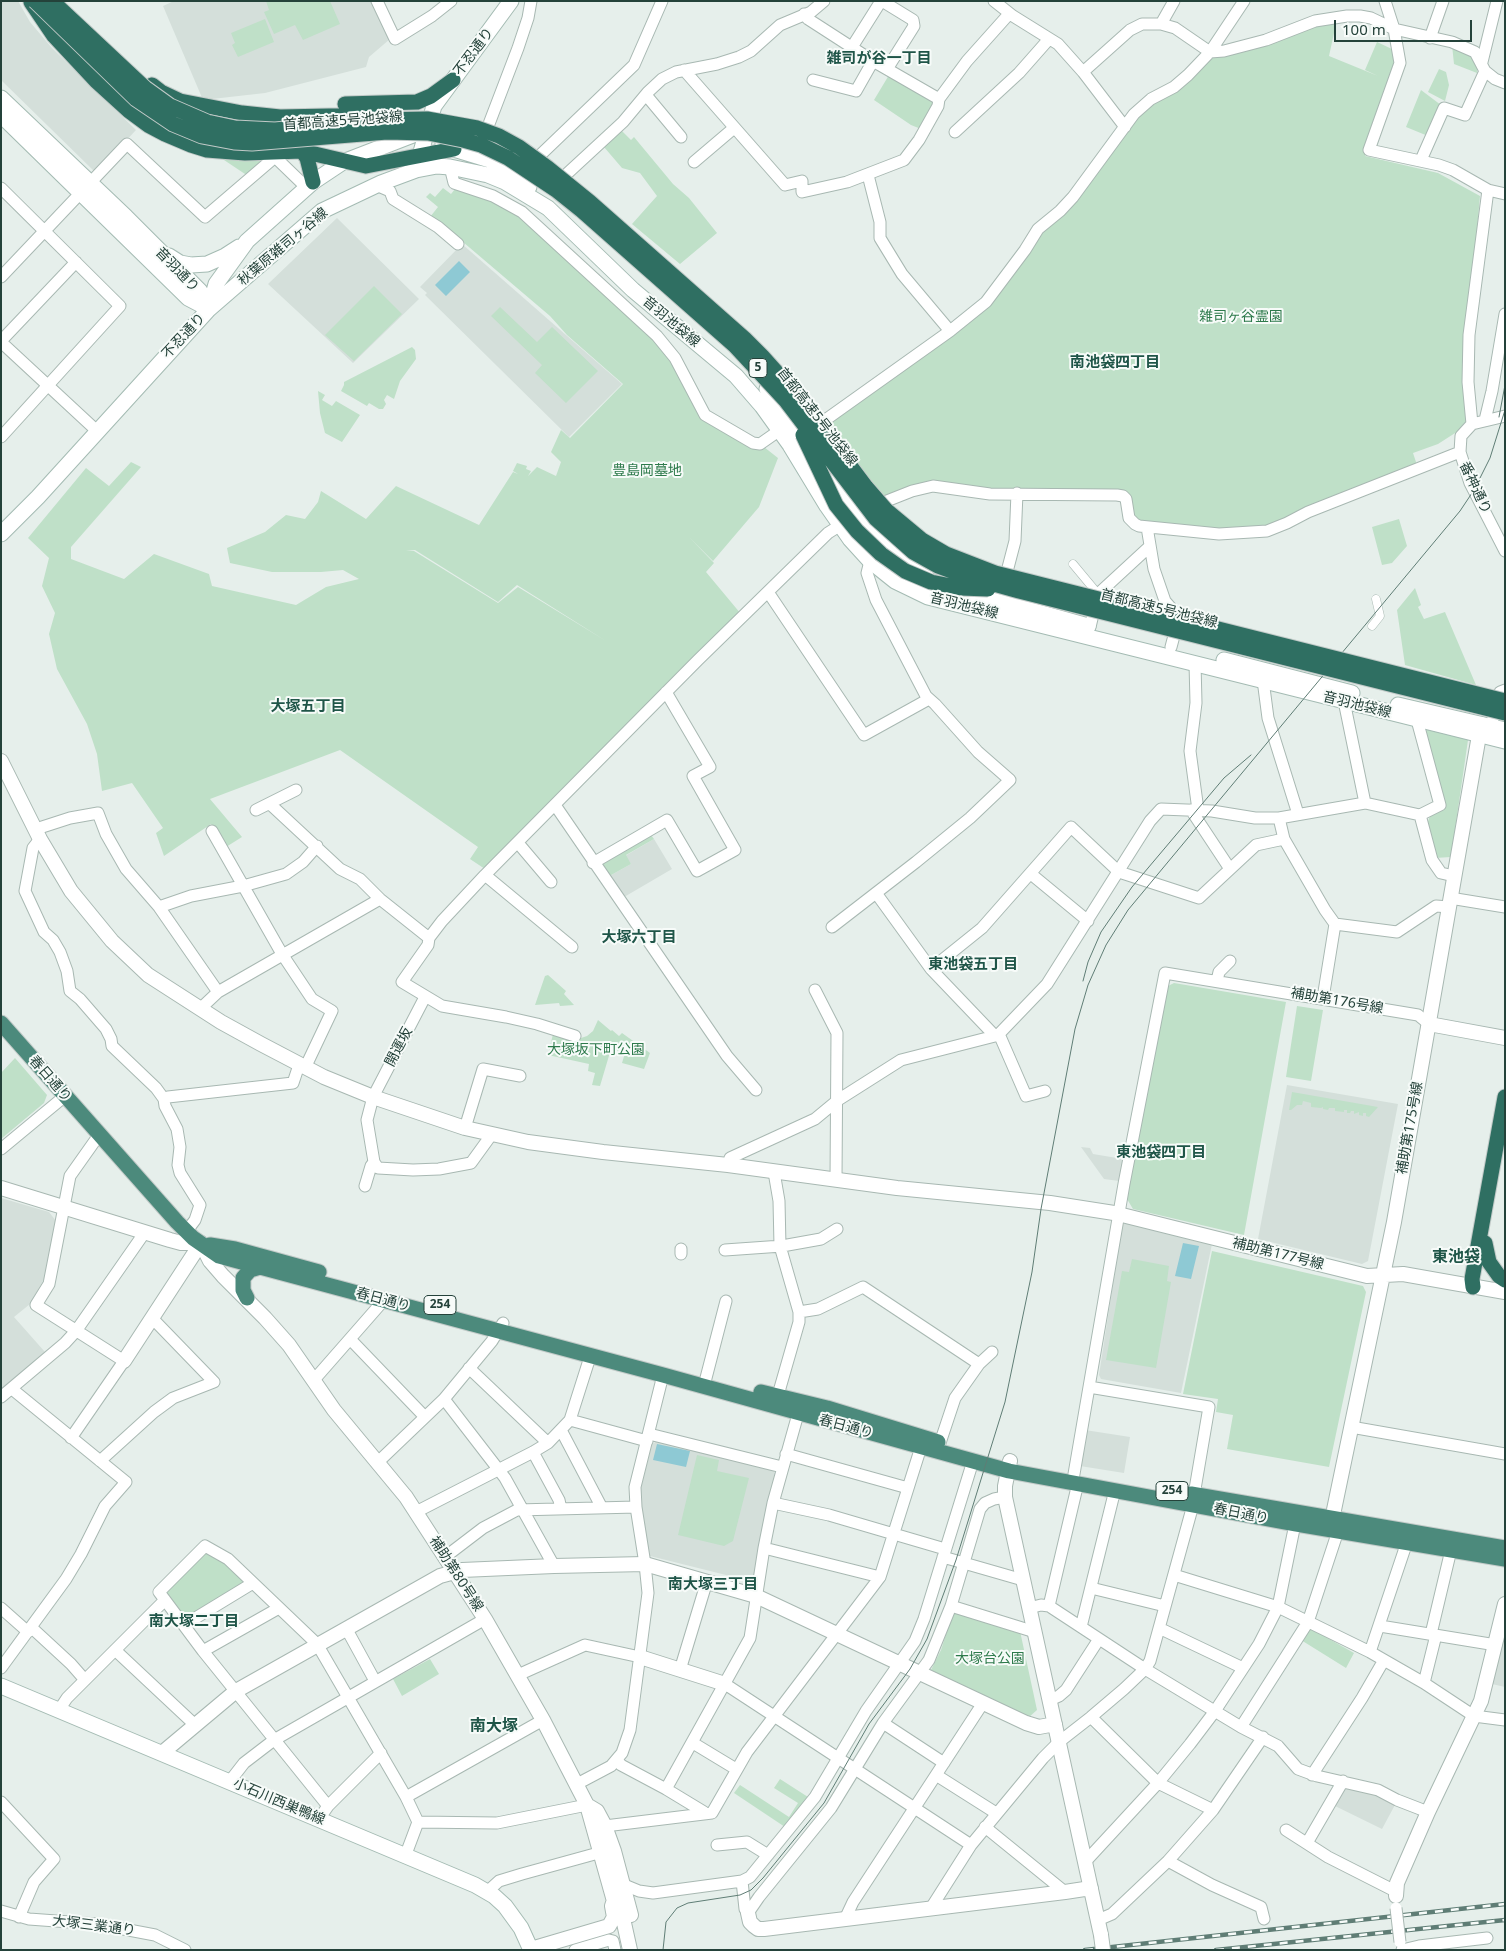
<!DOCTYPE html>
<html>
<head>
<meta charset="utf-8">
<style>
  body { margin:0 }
  #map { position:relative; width:1506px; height:1951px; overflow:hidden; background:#e6efeb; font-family:"Noto Sans",sans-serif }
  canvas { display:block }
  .frame { position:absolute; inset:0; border:2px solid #24423a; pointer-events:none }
  .scale { position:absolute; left:1334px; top:20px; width:138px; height:22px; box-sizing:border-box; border:2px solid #24423a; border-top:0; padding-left:6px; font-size:15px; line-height:18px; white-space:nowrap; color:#24423a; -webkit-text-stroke:4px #f7fbf9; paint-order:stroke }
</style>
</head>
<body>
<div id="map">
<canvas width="1506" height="1951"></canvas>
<div class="frame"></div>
<div class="scale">100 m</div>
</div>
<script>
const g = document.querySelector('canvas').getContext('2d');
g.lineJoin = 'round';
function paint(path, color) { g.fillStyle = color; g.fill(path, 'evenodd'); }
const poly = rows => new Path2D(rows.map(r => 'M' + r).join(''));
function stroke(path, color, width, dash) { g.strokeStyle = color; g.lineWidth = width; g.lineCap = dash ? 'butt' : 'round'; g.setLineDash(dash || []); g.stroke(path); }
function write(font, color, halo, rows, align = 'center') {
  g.font = font + ' "Noto Sans","Noto Sans JP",sans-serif'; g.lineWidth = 4; g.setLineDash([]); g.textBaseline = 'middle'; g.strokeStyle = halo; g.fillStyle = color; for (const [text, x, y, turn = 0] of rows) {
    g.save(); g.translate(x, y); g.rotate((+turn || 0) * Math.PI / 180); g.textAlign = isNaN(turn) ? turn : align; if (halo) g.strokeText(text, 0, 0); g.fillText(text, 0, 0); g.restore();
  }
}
paint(poly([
  [1,1,18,1,30,22,52,48,136,130,96,173,1,80],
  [174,1,374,1,390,39,369,57,366,67,265,93,203,100,163,6],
  [337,218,419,299,353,363,268,284],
  [462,244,622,384,569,437,425,295,427,293,420,287],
  [654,839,672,869,619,900,604,879,631,864,625,856],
  [1287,1085,1398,1104,1368,1261,1362,1264,1258,1239],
  [1081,1147,1090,1148,1093,1154,1123,1159,1119,1181,1104,1179],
  [1,1198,49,1212,56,1221,44,1279,30,1304,14,1317,45,1352,44,1357,1,1392],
  [1126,1223,1212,1244,1181,1393,1101,1379,1099,1375,1122,1225],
  [1085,1430,1130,1437,1124,1473,1080,1466],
  [659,1440,773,1470,776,1475,754,1582,650,1556,642,1517,640,1492,652,1444],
  [1505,1617,1505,1687,1492,1684],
  [1344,1785,1373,1791,1396,1803,1382,1829,1333,1805]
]), '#d4dfda');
paint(poly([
  [266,1,330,1,340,24,303,40,295,25,274,34,264,12,269,10],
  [265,19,274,42,238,57,232,45,235,43,231,33],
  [1317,24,1336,24,1329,56,1378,76,1365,70,1377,42,1394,50,1397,63,1365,156,1438,173,1480,196,1467,344,1470,417,1466,426,1438,444,1413,453,1416,462,1415,467,1266,528,1200,529,1138,522,1134,519,1129,499,987,491,931,483,885,498,865,476,827,422,986,302,1134,114,1211,53],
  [1452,45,1474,56,1478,61,1477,73,1454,64],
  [1439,69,1446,72,1449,85,1445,101,1428,92],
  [889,75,935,103,921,129,911,125,874,100],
  [1421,90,1441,105,1428,136,1406,127],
  [621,130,631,140,634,137,673,184,689,198,717,233,680,264,632,224,657,196,640,173,622,168,604,147],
  [221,158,244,161,266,160,248,176],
  [443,188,451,194,455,189,470,190,519,213,653,337,672,361,703,418,764,447,778,458,759,507,713,561,689,537,714,563,706,572,741,614,485,869,470,859,478,847,340,750,210,799,242,837,226,847,211,824,164,856,156,833,163,828,132,783,102,791,97,754,87,724,57,669,49,634,55,613,42,586,49,558,28,538,86,468,109,486,131,462,141,467,71,547,71,559,124,579,154,554,209,574,212,586,296,605,326,587,359,579,343,570,321,572,272,572,230,563,227,548,265,532,286,515,305,519,318,502,321,491,366,519,396,486,479,525,513,472,518,474,513,471,517,463,527,466,526,469,531,471,528,476,537,467,556,476,561,462,551,452,561,430,570,438,623,384,567,335,550,316,443,225,430,217,438,207,426,197,430,193,435,197],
  [415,550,498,602,517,585,606,641,518,587,498,603,414,551,406,551],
  [374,286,402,314,354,361,325,335],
  [500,307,537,342,552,327,598,371,566,403,535,373,542,365,491,316],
  [412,347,415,350,416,359,400,381,394,399,387,395,384,400,386,404,383,409,379,409,369,403,367,406,341,391,344,385,344,382],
  [318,391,325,395,322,400,332,406,336,401,360,415,342,442,325,433,320,413],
  [1399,519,1407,546,1392,563,1382,565,1372,527],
  [1415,588,1421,605,1418,607,1424,619,1445,612,1476,685,1405,665,1397,610],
  [1428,728,1468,740,1451,857,1435,858,1426,827,1431,813,1444,807,1445,800,1423,735],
  [648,831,654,839,626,855,631,864,604,879,594,863],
  [548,975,566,991,564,994,574,1005,560,1006,559,1003,535,1005,545,976],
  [1174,983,1286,1002,1244,1235,1133,1209,1127,1199,1168,986],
  [1297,1006,1323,1010,1311,1081,1286,1077],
  [598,1020,611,1031,612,1030,619,1036,622,1033,650,1053,644,1069,622,1063,625,1053,611,1049,600,1086,592,1085,595,1073,588,1071,589,1064,548,1055,553,1034,578,1039,587,1036,593,1031],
  [15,1058,47,1095,44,1103,1,1139,1,1073],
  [1292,1092,1378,1107,1369,1117,1366,1116,1366,1113,1363,1113,1363,1116,1359,1115,1359,1112,1354,1114,1354,1111,1351,1111,1350,1113,1347,1113,1347,1110,1344,1110,1344,1112,1335,1111,1335,1108,1329,1108,1328,1110,1323,1109,1323,1107,1321,1108,1311,1107,1311,1103,1303,1101,1302,1105,1297,1105,1291,1110,1289,1110],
  [1212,1251,1363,1286,1366,1292,1329,1467,1227,1449,1233,1415,1216,1412,1218,1399,1183,1394],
  [1132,1259,1169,1266,1167,1281,1171,1282,1156,1368,1106,1360,1122,1271,1129,1272],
  [697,1455,719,1460,717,1471,749,1478,733,1541,724,1546,678,1535],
  [207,1552,226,1562,243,1577,243,1585,188,1617,181,1615,166,1595,167,1587],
  [959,1612,1020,1631,1037,1710,1028,1718,931,1670,941,1650,952,1615],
  [1308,1627,1354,1653,1346,1668,1301,1640],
  [430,1659,439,1674,402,1696,393,1679],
  [780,1779,808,1797,785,1827,734,1793,740,1785,789,1817,798,1803,774,1788]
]), '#bfe0c8');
paint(poly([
  [459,261,470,272,446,296,435,285],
  [1183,1243,1199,1246,1191,1279,1175,1276],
  [657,1444,690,1451,686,1467,653,1460]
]), '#8ec9d4');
const pedestrian = poly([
  [1073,564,1098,594],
  [1372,626,1380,616,1376,599]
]);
const minor = poly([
  [377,1,395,39,432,16,451,1],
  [882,1,913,20,914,26,887,69],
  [994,1,1013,16,1058,44,1083,72,1125,127],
  [1385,1,1394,29,1400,63,1369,150,1439,165,1453,170,1488,190,1505,194],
  [804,14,808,19,873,61,939,99],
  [1161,24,1174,1],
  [1430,38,1443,1],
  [852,47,881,1],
  [1482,62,1497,1],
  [684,70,785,185,802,181,802,192,847,182,904,160,919,140,938,106,939,99,967,61,1009,14],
  [1083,72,1130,30,1142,24,1161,24,1175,28,1210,52,1224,51,1266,40,1315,21,1347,16,1360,16,1371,18,1394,29,1452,42,1475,52,1485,71,1495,79,1505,83],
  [813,80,856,91,873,61],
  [646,95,681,137],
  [955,132,1019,73,1049,39],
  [484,137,518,48,528,18,531,1],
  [1421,160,1444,108,1465,115,1485,71],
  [533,162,634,65,662,1],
  [694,162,734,128],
  [450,167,454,183,493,196,522,212,657,336,675,358,705,415,753,443,760,444,780,430],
  [868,175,880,222,880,238,902,274,950,331],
  [558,182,623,122,648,92,662,79,676,72,717,64,739,57,751,51,780,25,811,12,824,1],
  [376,185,390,191,393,199,438,227,458,244],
  [1,188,120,306,1,437],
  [1,277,127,144,205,217,275,157,306,187],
  [1,341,76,262],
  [1,342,97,431],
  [1485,420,1492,391,1505,314],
  [1472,424,1468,382,1469,335,1488,190],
  [814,428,950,331,986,302,1025,250,1038,229,1060,211,1073,197,1134,114,1151,99,1174,87,1188,75,1210,52,1244,1],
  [1460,452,1470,483,1505,551],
  [874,506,912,491,933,486,990,494,1117,495,1123,496,1126,499,1129,518,1135,524,1139,526,1219,534,1267,531,1287,523,1308,512,1460,452,1461,436,1472,424,1505,416],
  [1147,527,1154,569,1165,601,1179,617,1171,647],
  [1004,583,1015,541,1017,493],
  [768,592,864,735,929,699],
  [1090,627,1098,594,1149,547],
  [1195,663,1196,703,1190,751,1198,810],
  [1263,680,1268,718,1298,814],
  [1344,701,1365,803],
  [1491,726,1500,692,1505,690],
  [270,804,340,869,360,879,380,899,429,938],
  [555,805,727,1056,756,1090],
  [256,810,296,790],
  [1191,810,1230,869],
  [1420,815,1432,860,1441,873,1454,876],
  [1279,818,1284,839,1325,910,1335,924],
  [36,829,70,818,98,813,106,834,126,869,159,907,218,992],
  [212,831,282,954,312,999,332,1011,305,1068],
  [40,839,33,848,25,891,44,932,53,940,60,952,67,971,70,991,80,999,106,1029,111,1039,112,1046,156,1088,164,1099,165,1106,177,1129,180,1147,178,1165,180,1173,200,1205,195,1220,186,1232],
  [518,843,551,882],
  [593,863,667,820,697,871,735,850,693,776,710,767,666,692],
  [1031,874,1088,921],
  [485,875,572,947],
  [876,893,931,969,995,1036],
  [1450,898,1505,907],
  [159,907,191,896,243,886,286,874,303,862,317,846],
  [832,927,916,862,970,818,1010,780,978,752,935,704,926,696,876,600,867,573,870,561],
  [931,969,982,928,1071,827,1119,872,1199,898,1256,845,1284,839],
  [1217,981,1219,972,1230,961],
  [815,990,837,1033,836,1180],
  [425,997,373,1097,367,1120,374,1162,378,1168,413,1170,439,1169,471,1163,492,1134],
  [1323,998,1335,924,1397,932,1436,906,1449,907],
  [200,1009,218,992,380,899],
  [999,1034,1026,1096,1045,1091],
  [575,1036,537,1024,506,1017,442,1006,402,982,428,945,429,938,442,921,485,875,698,660,828,533,847,521],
  [164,1099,168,1097,293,1083,299,1065],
  [465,1128,483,1069,520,1076],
  [1,1149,65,1096],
  [728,1165,730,1158,815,1119,838,1100,901,1060,995,1036,999,1034,1047,984,1150,821,1161,809,1212,811,1255,818,1279,818,1365,803,1420,815,1440,805,1417,720],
  [774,1172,779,1201,780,1246,799,1312,799,1322,776,1402],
  [365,1186,371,1166,374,1162],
  [681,1249,681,1254],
  [725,1250,782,1246,821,1239,837,1229],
  [799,1312,818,1309,863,1287,979,1364],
  [350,1339,425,1417],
  [469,1368,548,1443],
  [706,1378,726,1301],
  [313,1381,384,1300],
  [1089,1387,1209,1407,1194,1495],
  [1,1397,65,1343,76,1331,145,1232],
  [444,1399,505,1478,554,1566],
  [570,1420,647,1441],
  [1351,1427,1505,1454],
  [561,1430,602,1508],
  [649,1434,782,1467],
  [71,1438,124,1361,36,1305,49,1284,70,1176,99,1135],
  [940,1443,955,1398,979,1364,992,1352],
  [533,1452,559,1500,561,1509],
  [786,1454,908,1488],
  [100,1461,154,1412,173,1398,214,1382,153,1319],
  [377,1463,444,1399,492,1341,503,1323],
  [1074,1474,1124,1184,1165,973,1418,1015,1429,1024],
  [773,1503,829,1515,945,1549],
  [416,1512,533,1452,548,1443,570,1420,590,1357],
  [764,1548,880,1577],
  [445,1557,483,1528,517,1510,636,1507],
  [943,1557,1023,1580],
  [1174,1575,1278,1607,1370,1652,1424,1683,1474,1716,1505,1720],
  [1091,1588,1165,1606],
  [951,1606,1035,1632],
  [1049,1606,1078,1483],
  [1,1608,28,1632],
  [1029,1608,1041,1605,1049,1606,1145,1669,1241,1727,1278,1746,1298,1769,1317,1776,1378,1790,1397,1800,1428,1812],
  [184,1625,253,1583],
  [1380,1626,1496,1645],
  [1081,1627,1115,1490],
  [32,1628,71,1664,85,1680],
  [346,1628,375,1681],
  [1159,1628,1243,1668],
  [1431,1634,1451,1550],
  [115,1650,194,1724],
  [203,1651,279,1608],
  [1370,1652,1407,1542],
  [1,1668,66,1579,81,1554,105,1506,126,1482,12,1389],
  [680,1670,707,1581],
  [518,1675,585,1645,640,1657],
  [1424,1683,1436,1635],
  [725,1684,971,1845],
  [1050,1700,1059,1696,1066,1690,1099,1639],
  [59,1710,67,1698,165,1600],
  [1091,1717,1158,1783,1213,1810],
  [883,1723,944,1763],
  [1241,1727,1308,1622,1338,1531],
  [693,1743,736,1769],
  [617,1760,621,1765,666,1789,704,1812],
  [936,1775,996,1813],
  [1312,1775,1362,1698,1384,1660],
  [230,1781,244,1763,274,1740,485,1619],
  [577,1784,611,1766,622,1753,630,1730,648,1593,645,1564,636,1507,635,1487,663,1375],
  [666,1789,750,1638,764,1548,773,1503,798,1414],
  [406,1797,543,1720],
  [1,1802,54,1859,34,1882,19,1917],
  [328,1806,203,1651,159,1592,205,1546,228,1559,317,1644,406,1797,418,1822,406,1854],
  [319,1819,328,1806,381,1753],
  [418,1822,497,1823,587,1805],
  [605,1826,712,1813,747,1752,880,1577,921,1447],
  [985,1827,1065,1892],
  [1286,1830,1328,1857,1395,1891],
  [1307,1843,1343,1781],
  [717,1845,747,1842,768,1855],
  [1168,1861,1212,1885,1261,1907,1264,1919],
  [1085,1862,1158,1783,1190,1744,1215,1711,1259,1644,1278,1607,1295,1524],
  [742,1881,745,1909,748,1913],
  [622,1884,639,1891,653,1893,742,1881,750,1877,815,1797,866,1711,915,1641,924,1619,973,1461],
  [488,1891,499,1881,522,1874,602,1852],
  [931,1908,971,1845,1043,1758,1059,1742,1091,1717,1124,1689,1145,1669,1150,1661,1193,1505],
  [1,1911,29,1919,97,1924,155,1935,185,1950],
  [748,1913,759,1897,831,1808,883,1723,929,1660,951,1606,980,1509,985,1503,994,1499,1005,1497],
  [845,1919,853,1902,983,1703],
  [1098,1920,1112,1914,1168,1861,1213,1810,1263,1737],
  [575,1950,609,1940,613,1941,615,1950],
  [1402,1950,1419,1946,1487,1938]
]);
const tertiary = poly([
  [1,761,40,839,71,891,112,941,148,975,221,1022,261,1044,324,1077,373,1097,465,1128,528,1142,603,1152,728,1165,897,1188,1050,1203,1114,1213,1367,1276,1403,1274,1505,1292],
  [1429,1024,1505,1038],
  [1,1188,170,1240,181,1243,201,1243],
  [201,1243,210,1261,223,1276,265,1318,289,1345,334,1410,406,1497,485,1619,543,1720,587,1805,614,1901,620,1905,630,1950],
  [124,1361,201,1243],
  [1010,1461,1005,1486,1005,1497,1101,1935],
  [1330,1529,1394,1222,1481,724],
  [640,1657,725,1684],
  [162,1753,236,1691,440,1576,462,1570,554,1566,645,1564,756,1596,1026,1723,1039,1727,1055,1724],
  [587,1805,597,1811,605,1826,614,1851,631,1915],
  [1396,1896,1397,1883,1428,1812,1481,1701,1505,1604],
  [748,1913,750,1922,754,1926,758,1929,764,1929,1065,1892,1091,1888],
  [531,1949,609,1926,614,1917,612,1906,613,1903]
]);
const secondary = poly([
  [1,98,126,217,200,291,209,309],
  [1,115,188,298,209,309],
  [443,143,454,149,490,160,513,174,529,187],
  [417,166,434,106,511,1],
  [169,256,180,263,191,265,207,264,225,256,239,247],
  [209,309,216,284,247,241,313,182,343,162,418,133],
  [767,389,810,447],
  [822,466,857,516,871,531,888,548,913,567,926,575],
  [1,534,38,497,209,309,322,211,381,183,416,170,437,166,450,167,488,175,505,182,548,208,633,290,736,376,762,406,790,445,827,506,850,539,870,561,895,581,928,597,1505,741],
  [963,591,1088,626],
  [1224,660,1352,693],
  [1398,705,1505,730],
  [1,1686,475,1885,494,1896,505,1906,521,1928,531,1950]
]);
const trunk = poly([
  [1,1023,177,1222,193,1238,219,1256,663,1375,1009,1471,1295,1524,1505,1559],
  [210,1245,235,1249,319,1272],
  [247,1298,243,1290,243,1278,250,1270,260,1267],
  [761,1392,827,1408,938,1442],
  [1191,1494,1505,1548]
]);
const motorway = poly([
  [31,2,54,36,96,81,129,111,148,125,165,134,191,145,207,150,245,153,302,151,366,166,454,149],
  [152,85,161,92,180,101,242,113,280,117,378,115],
  [345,104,417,102,431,96,453,80],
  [302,151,307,158,313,182],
  [1485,1243,1489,1262,1499,1276,1505,1280],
  [1473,1287,1472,1279,1505,1097]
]);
stroke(pedestrian, '#a8b8b2', 9);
stroke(minor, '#a8b8b2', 13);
stroke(tertiary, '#a8b8b2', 16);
stroke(secondary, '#a4bbb3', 17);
stroke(trunk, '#c2cac8', 17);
stroke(motorway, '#c2cac8', 17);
stroke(pedestrian, '#fff', 8);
stroke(minor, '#fff', 11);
stroke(tertiary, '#fff', 14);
stroke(secondary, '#fff', 15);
stroke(trunk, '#4c8a7c', 15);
stroke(motorway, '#2f6f62', 15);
stroke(poly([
  [1499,417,1505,385],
  [1083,981,1088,962,1101,932,1132,887,1224,778,1251,755],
  [663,1950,666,1922,677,1908,688,1903,740,1895,751,1890,763,1878,824,1803,869,1724,910,1669,927,1639,956,1560,1005,1402,1032,1272,1041,1209,1075,1029,1088,985,1106,945,1128,910,1460,511,1474,490,1490,458,1505,410]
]), '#5f7d75', 1);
const rail = poly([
  [1085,1950,1505,1904],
  [1216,1950,1505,1920]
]);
stroke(rail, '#5f7d75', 4.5);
stroke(rail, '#f7fbf9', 2.5, [8]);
const minorBridge = poly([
  [1396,1908,1400,1942]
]);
const tertiaryBridge = poly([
  [1101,1935,1103,1950]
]);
const motorwayBridge = poly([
  [35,1,136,99,173,124,202,136,234,142,252,143,387,132,428,133,463,140,481,145,508,158,556,190,581,210,735,346,786,401,876,519,913,552,938,566,965,576,1019,591,1505,713],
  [52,1,145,88,170,106,207,122,235,128,275,130,377,120,427,119,477,128,499,136,519,147,548,168,590,202,744,338,762,356,796,394,866,487,886,510,922,540,946,554,995,573,1505,701],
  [803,435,836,505,857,531,881,554,905,571,931,582,961,588,988,589]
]);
stroke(minorBridge, '#a8b8b2', 13, []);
stroke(tertiaryBridge, '#a8b8b2', 16, []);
stroke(motorwayBridge, '#c2cac8', 17, []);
stroke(minorBridge, '#fff', 11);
stroke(tertiaryBridge, '#fff', 14);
stroke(motorwayBridge, '#2f6f62', 15);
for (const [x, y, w] of [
  [758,368,18],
  [440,1305,32],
  [1172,1491,32]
]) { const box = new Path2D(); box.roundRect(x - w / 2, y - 9.5, w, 19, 4); g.fillStyle = '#f7fbf9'; g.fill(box); stroke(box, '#24423a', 1); }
write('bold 12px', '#24423a', null, [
  ["5",758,368],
  ["254",440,1305],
  ["254",1172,1491]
]);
write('14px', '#24423a', '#f7fbf9', [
  ["不忍通り",474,52,-53],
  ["首都高速5号池袋線",343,121,-4],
  ["秋葉原雑司ヶ谷線",283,247,-40],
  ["音羽通り",177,270,46],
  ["音羽池袋線",671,322,40],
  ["不忍通り",184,336,-47],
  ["首都高速5号池袋線",817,417,52],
  ["番神通り",1475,488,65],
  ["音羽池袋線",964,606,14],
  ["首都高速5号池袋線",1159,609,14],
  ["音羽池袋線",1357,705,14],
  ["補助第176号線",1337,1001,10],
  ["開運坂",399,1047,-62],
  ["春日通り",50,1079,49],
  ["補助第175号線",1410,1128,-80],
  ["補助第177号線",1278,1254,14],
  ["春日通り",383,1300,15],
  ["春日通り",846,1427,15],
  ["春日通り",1241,1514,11],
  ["補助第80号線",456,1574,57],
  ["小石川西巣鴨線",279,1802,23],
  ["大塚三業通り",94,1926,7]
]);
write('14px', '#2d7a4b', '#f7fbf9', [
  ["雑司ヶ谷霊園",1241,317],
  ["豊島岡墓地",647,471],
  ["大塚坂下町公園",596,1050],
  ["大塚台公園",990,1659]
]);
write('bold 15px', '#1f5548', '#f7fbf9', [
  ["雑司が谷一丁目",879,59],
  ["南池袋四丁目",1115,363],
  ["大塚五丁目",308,707],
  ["大塚六丁目",639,938],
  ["東池袋五丁目",973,965],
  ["東池袋四丁目",1161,1153],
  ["南大塚三丁目",713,1585],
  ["南大塚二丁目",194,1622]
]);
write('bold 16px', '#1f5548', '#f7fbf9', [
  ["東池袋",1456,1257],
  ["南大塚",494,1726]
]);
</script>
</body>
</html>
